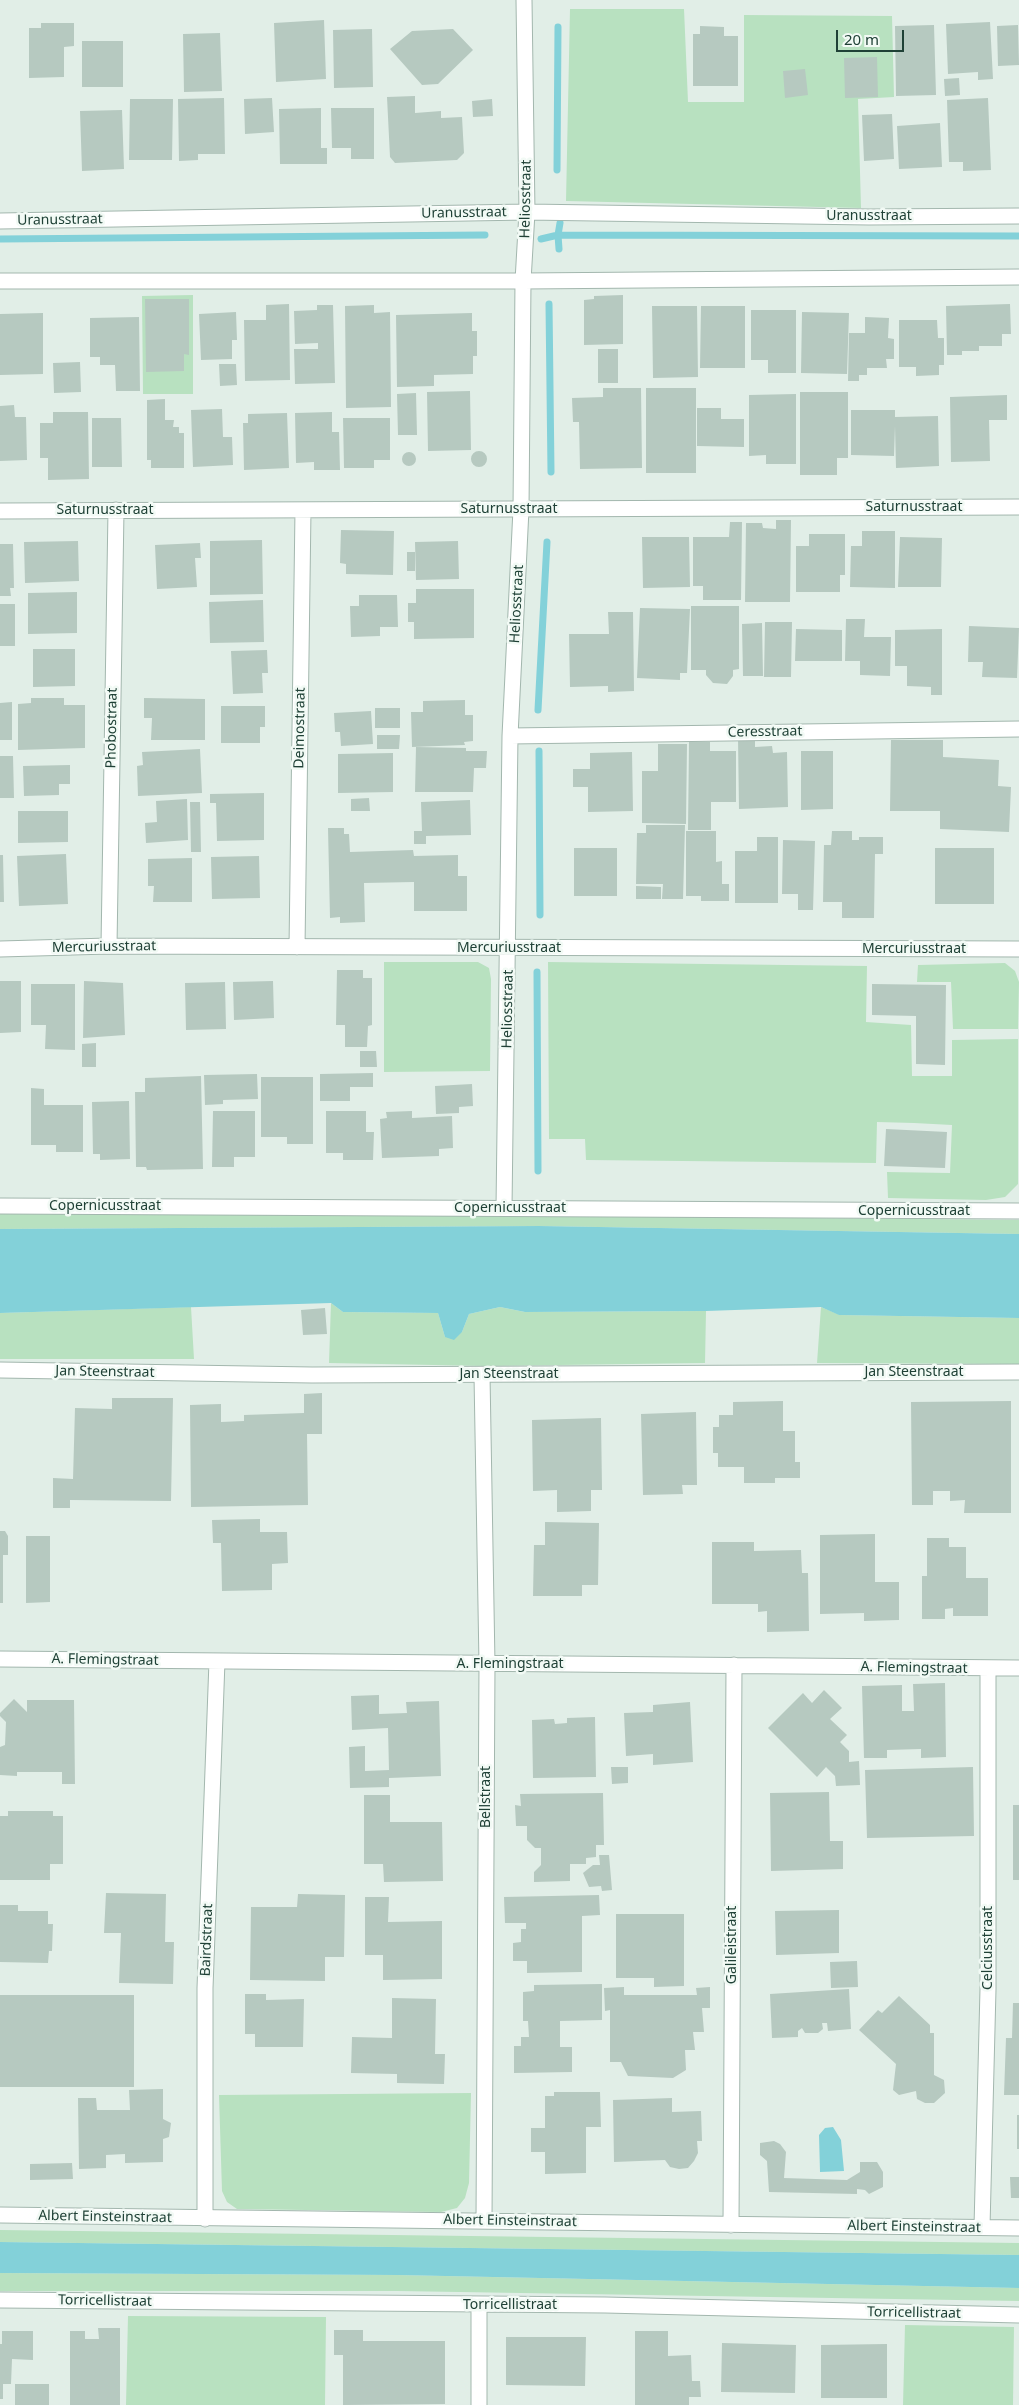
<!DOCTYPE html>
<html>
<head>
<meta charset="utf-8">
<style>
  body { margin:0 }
  #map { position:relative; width:1019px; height:2405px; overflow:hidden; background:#e1eee7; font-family:"Noto Sans",sans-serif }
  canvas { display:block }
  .scale { position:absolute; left:836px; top:30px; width:68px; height:22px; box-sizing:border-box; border:2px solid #1f4136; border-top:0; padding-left:6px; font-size:15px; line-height:18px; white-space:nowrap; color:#1f4136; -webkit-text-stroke:4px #f2faf5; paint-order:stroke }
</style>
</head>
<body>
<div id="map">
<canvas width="1019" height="2405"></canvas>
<div class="scale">20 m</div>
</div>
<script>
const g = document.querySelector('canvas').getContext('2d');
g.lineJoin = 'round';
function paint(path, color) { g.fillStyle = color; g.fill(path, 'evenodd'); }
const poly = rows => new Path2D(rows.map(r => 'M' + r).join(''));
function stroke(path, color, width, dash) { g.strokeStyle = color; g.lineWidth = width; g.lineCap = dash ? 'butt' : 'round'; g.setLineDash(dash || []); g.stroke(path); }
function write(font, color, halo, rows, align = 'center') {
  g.font = font + ' "Noto Sans",sans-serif'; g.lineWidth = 5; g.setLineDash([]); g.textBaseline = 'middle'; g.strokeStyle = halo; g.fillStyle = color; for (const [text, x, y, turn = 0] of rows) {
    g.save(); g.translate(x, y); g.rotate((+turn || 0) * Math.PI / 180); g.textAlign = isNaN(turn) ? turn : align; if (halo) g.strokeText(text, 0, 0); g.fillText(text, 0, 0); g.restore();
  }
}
paint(poly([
  [570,9,684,9,688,102,744,102,744,15,892,16,894,97,858,99,861,208,566,201],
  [193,295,193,394,143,394,142,296],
  [384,962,478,962,489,968,491,979,490,1071,384,1072],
  [548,962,867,966,866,1022,911,1025,912,1076,952,1076,952,1040,1018,1039,1018,1184,1005,1197,986,1200,888,1198,887,1172,950,1173,952,1125,914,1123,877,1122,876,1163,586,1160,585,1139,549,1139],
  [1005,963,1015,971,1019,982,1018,1029,953,1029,951,982,917,982,918,965],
  [179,1212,1019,1220,1019,1234,539,1226,0,1229,0,1213],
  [331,1303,343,1312,438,1313,445,1337,462,1332,469,1314,500,1307,525,1312,706,1311,705,1363,486,1366,329,1363],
  [191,1307,194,1359,0,1359,0,1313],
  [821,1307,840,1315,1019,1318,1019,1364,817,1363],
  [471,2093,469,2183,465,2198,457,2208,441,2212,237,2209,227,2202,222,2191,219,2095],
  [0,2230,1019,2243,1019,2255,0,2242],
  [0,2273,397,2275,1019,2288,1019,2301,397,2291,0,2291],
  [128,2316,326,2317,325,2405,126,2405],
  [905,2325,1014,2327,1013,2405,903,2405]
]), '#b8e1c0');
paint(poly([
  [539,1226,1019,1234,1019,1318,839,1315,821,1307,706,1311,525,1312,500,1307,469,1314,462,1332,454,1340,445,1337,438,1313,343,1312,331,1303,0,1313,0,1229],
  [833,2127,841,2140,844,2171,820,2172,819,2135,825,2128],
  [0,2242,1019,2255,1019,2288,397,2275,0,2273]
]), '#83d1d9');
stroke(poly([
  [557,170,558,27],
  [0,239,485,235],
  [541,239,558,235,1019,236],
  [559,249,558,235,560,223],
  [549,304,551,472],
  [538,710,547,542],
  [539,751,540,915],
  [537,972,538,1171]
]), '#83d1d9', 7);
paint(poly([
  [324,20,326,79,276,82,274,23],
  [990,22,993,79,978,80,978,72,948,74,946,24],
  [41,23,74,23,74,46,64,47,64,77,29,78,29,28,41,28],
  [934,25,936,95,896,96,895,26],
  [1018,25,1019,65,998,66,997,26],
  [700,26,724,27,724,36,738,36,738,86,693,86,693,34,700,34],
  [372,29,373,87,334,88,333,30],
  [453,29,473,50,438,84,422,85,390,49,412,31],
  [220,33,222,91,184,92,183,34],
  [82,41,123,41,123,87,82,87],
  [877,57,878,97,845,98,844,58],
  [805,69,808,95,785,98,783,71],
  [959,78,960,95,945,96,944,79],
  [415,96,415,113,441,111,441,118,462,117,464,153,457,160,395,163,390,157,387,97],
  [224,98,225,154,198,154,198,160,179,161,178,99],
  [272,98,274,132,245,134,244,99],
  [988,98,991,170,963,171,963,162,949,162,947,100],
  [130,99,173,99,172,160,129,160],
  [492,99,493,116,473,117,472,101],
  [321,108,321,148,327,148,327,164,280,164,279,109],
  [331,108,374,108,374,159,351,159,351,148,332,148],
  [122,110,124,169,82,171,80,111],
  [892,114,894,159,864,161,862,115],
  [940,123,942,167,899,169,897,126],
  [623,295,623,344,584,345,584,300,594,299,594,296],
  [145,299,189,299,189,355,184,354,184,371,146,372],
  [289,304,290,380,245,381,244,320,266,320,266,305],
  [1010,304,1011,334,1002,334,1002,346,979,346,979,351,962,351,962,355,947,355,946,306],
  [317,305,333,305,335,383,295,384,294,349,318,349,318,343,295,344,294,311,317,310],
  [374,305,374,313,390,312,391,407,346,408,345,306],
  [652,306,697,306,698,377,653,378],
  [701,306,745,306,745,368,700,368],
  [751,310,796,310,796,373,768,373,768,360,751,360],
  [236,312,237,340,232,340,232,359,201,360,199,314],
  [802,312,849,313,847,374,801,373],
  [43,313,43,374,0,375,0,314],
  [472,313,472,331,477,331,477,356,473,356,473,374,434,375,434,386,397,387,396,315],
  [139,317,140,391,116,391,115,365,100,365,100,357,90,357,90,318],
  [865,317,889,318,888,338,894,339,894,359,886,359,887,368,867,368,867,375,859,375,859,381,848,381,849,333,865,333],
  [899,320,937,320,938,338,944,338,944,365,939,365,939,375,916,376,916,367,899,367],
  [598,349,618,349,618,383,598,383],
  [80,362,81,392,54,393,53,363],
  [219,364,236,364,237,385,220,386],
  [603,388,641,388,642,468,580,469,579,422,573,422,572,398,603,397],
  [646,388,696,388,696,473,646,473],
  [470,391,471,450,428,451,427,392],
  [800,392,848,392,848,458,837,458,837,475,800,475],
  [416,393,417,435,398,435,397,394],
  [796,394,796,464,766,464,766,455,749,456,749,395],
  [1007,395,1007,420,989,420,990,461,951,462,950,397],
  [165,399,165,420,174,420,173,427,179,427,179,433,184,433,184,468,151,468,151,460,147,460,147,400],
  [14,405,15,417,26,417,27,460,0,461,0,406],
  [697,408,721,408,721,419,744,419,744,447,697,446],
  [222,409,223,437,232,437,233,465,193,467,191,410],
  [851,410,895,410,895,417,938,416,939,466,896,468,895,426,894,456,851,455],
  [53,412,88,412,89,479,48,480,48,458,40,458,40,423,53,423],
  [332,412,332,432,339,432,340,470,314,470,314,462,296,463,295,413],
  [287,413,289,468,244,470,243,423,248,423,248,414],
  [92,418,121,418,122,467,92,467],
  [343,418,390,418,390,460,374,460,374,468,344,468],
  '471 459a8 8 0 1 1 16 0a8 8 0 1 1-16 0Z',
  '402 459a7 7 0 1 1 14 0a7 7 0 1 1-14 0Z',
  [776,520,791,520,790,602,745,602,746,523,762,523,763,528,776,529],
  [730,522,742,522,741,600,703,600,703,586,693,586,693,537,729,537],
  [341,530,394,531,393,575,346,574,346,564,340,563],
  [862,531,895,531,895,588,850,587,851,546,862,546],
  [809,534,845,534,845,575,840,575,840,592,796,592,796,546,809,546],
  [642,537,689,537,690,587,643,588],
  [900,537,942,538,941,587,898,587],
  [262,540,263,594,210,595,210,541],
  [78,541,79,581,25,583,24,542],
  [458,541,459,579,416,580,415,542],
  [200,543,201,558,195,558,197,587,157,589,155,545],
  [0,544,13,544,14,588,10,588,11,596,0,596],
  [407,552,415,552,415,571,407,571],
  [416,589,474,589,474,638,414,639,414,622,408,622,408,603,416,603],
  [77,592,77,633,28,634,28,593],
  [359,595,397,595,398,627,380,627,380,636,351,637,350,606,359,606],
  [263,600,264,642,210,643,209,602],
  [0,604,15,604,15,646,0,646],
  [691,606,739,606,739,669,733,670,733,676,727,684,713,683,706,675,706,670,691,670],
  [640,608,690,609,687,673,680,673,680,680,637,678],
  [608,612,633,612,634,691,608,692,608,686,570,687,569,634,609,634],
  [846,619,865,619,864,637,891,637,890,676,860,675,860,661,845,661],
  [765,622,792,622,791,677,764,677],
  [762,623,763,676,743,676,742,624],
  [969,626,1019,628,1017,678,982,677,983,662,968,662],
  [796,629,842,630,842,661,795,661],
  [942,629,942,695,931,695,931,687,907,686,907,666,895,666,895,630],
  [33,649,75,649,75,686,33,687],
  [267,650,268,673,262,673,263,693,233,694,231,651],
  [31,698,64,698,64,705,85,705,85,748,18,750,18,704,31,703],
  [144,698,205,699,205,740,151,740,152,718,144,718],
  [465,700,465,715,473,715,473,741,464,742,465,745,412,747,411,712,423,712,423,701],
  [12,702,12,740,0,740,0,703],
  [221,706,265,706,265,727,260,727,260,743,221,743],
  [375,708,400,708,400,728,375,728],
  [371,711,373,744,341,746,340,732,335,732,334,713],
  [377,735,400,735,399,749,377,749],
  [755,737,755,747,772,746,773,753,787,752,788,807,739,809,738,738],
  [891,740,943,740,943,757,999,760,998,786,1011,787,1009,832,940,829,940,811,890,811],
  [689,742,710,742,710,751,736,751,736,802,711,802,711,830,688,830],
  [658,744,687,744,686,824,642,823,642,771,658,771],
  [416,747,466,748,466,751,487,751,486,768,474,768,473,792,415,792],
  [200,749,202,793,138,796,137,766,143,765,142,752],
  [801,751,833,751,833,809,801,810],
  [632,752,633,811,588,812,588,787,573,787,573,769,590,769,590,753],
  [393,753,393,792,338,793,338,754],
  [0,756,13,756,14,798,0,798],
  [70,765,70,784,59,784,59,795,24,796,23,766],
  [264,793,264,840,217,841,216,803,210,803,210,794],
  [369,798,370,811,351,811,351,799],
  [187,799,188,840,146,843,145,823,157,822,156,801],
  [470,800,471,835,426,836,426,844,414,844,414,831,422,831,421,802],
  [190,802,200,802,201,852,191,852],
  [18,811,68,811,68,842,18,843],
  [646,825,685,825,683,899,662,899,663,884,636,884,637,833,646,833],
  [328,828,344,828,344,834,349,834,350,852,413,850,414,856,458,855,458,876,467,876,467,911,414,911,414,882,364,883,365,922,340,923,340,917,330,918],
  [686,831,716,831,716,862,722,861,722,884,729,884,729,901,701,901,701,896,686,896],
  [832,831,852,831,852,840,859,840,859,837,883,837,883,854,875,854,874,918,842,918,842,902,823,902,824,845,831,845],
  [757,837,778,837,778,903,735,903,735,851,757,851],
  [783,840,815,841,813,910,798,910,798,894,782,894],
  [574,848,617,848,617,896,574,896],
  [935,848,994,848,994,904,935,904],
  [66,854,68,904,19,906,17,856],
  [0,855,3,855,4,902,0,902],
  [259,856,260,898,212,899,211,857],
  [192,858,192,902,153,902,154,886,148,886,148,859],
  [636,886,661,887,661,899,636,899],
  [337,970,363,970,363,978,372,978,372,1025,368,1026,367,1047,345,1047,345,1025,336,1025],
  [0,981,21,981,21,1032,0,1033],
  [84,981,123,983,125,1035,83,1038],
  [273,981,274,1018,234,1020,233,982],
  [225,982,226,1029,186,1030,185,983],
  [31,984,75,984,75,1050,45,1049,46,1025,31,1025],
  [872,984,946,985,945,1065,916,1064,916,1016,872,1015],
  [96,1043,96,1067,82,1067,82,1044],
  [360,1051,376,1051,377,1067,360,1067],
  [373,1073,373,1087,350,1087,350,1101,320,1101,320,1074],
  [257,1074,258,1099,223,1100,223,1104,205,1105,204,1075],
  [201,1076,203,1169,147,1170,146,1167,136,1167,135,1092,145,1092,145,1078],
  [261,1077,313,1077,313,1144,287,1144,287,1137,261,1137],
  [472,1084,473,1106,459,1107,459,1113,436,1114,435,1086],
  [31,1088,44,1089,44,1105,83,1105,83,1152,56,1152,56,1145,31,1145],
  [129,1101,130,1159,100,1160,100,1154,93,1154,92,1102],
  [213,1111,255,1111,255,1157,234,1157,234,1167,212,1167],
  [326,1111,366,1111,366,1132,374,1132,373,1160,343,1160,343,1153,326,1153],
  [412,1111,412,1118,452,1116,453,1148,439,1149,439,1156,382,1158,380,1119,387,1118,386,1112],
  [886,1129,947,1132,945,1168,884,1166],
  [325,1308,327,1334,303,1335,301,1310],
  [322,1393,322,1434,307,1434,308,1505,191,1507,190,1405,221,1404,221,1422,244,1421,244,1415,304,1413,304,1394],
  [112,1398,173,1398,171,1501,70,1500,70,1508,53,1508,53,1478,73,1479,75,1408,112,1409],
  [783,1401,783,1431,795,1431,795,1462,800,1462,800,1478,775,1478,775,1483,744,1483,744,1467,718,1467,718,1453,713,1453,713,1427,719,1427,719,1415,733,1415,733,1402],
  [1011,1401,1011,1513,964,1513,965,1500,950,1501,950,1491,933,1491,933,1505,912,1505,911,1402],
  [696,1412,697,1485,682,1485,683,1494,643,1495,641,1414],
  [601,1418,602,1490,591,1490,591,1511,557,1512,557,1490,533,1491,532,1420],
  [260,1519,260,1532,287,1532,288,1563,272,1564,272,1590,222,1591,221,1543,213,1543,212,1520],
  [545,1522,599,1523,598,1585,582,1585,582,1596,533,1596,534,1545,545,1545],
  [0,1531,5,1531,8,1536,8,1555,3,1555,3,1603,0,1603],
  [875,1534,875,1582,899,1582,899,1620,864,1621,864,1613,820,1614,820,1535],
  [26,1536,50,1536,50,1602,26,1603],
  [927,1538,949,1538,949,1547,966,1547,966,1578,988,1578,988,1616,953,1616,953,1608,945,1609,945,1619,922,1619,922,1576,927,1576],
  [712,1542,754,1542,754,1551,801,1550,802,1573,808,1573,809,1631,767,1632,767,1611,758,1612,758,1604,712,1604],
  [945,1683,946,1757,921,1758,921,1749,887,1750,887,1758,864,1758,862,1686,902,1685,902,1711,914,1711,913,1684],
  [824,1690,842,1708,830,1719,847,1735,840,1742,849,1751,849,1762,859,1761,860,1785,836,1786,835,1776,826,1767,817,1777,768,1728,803,1693,812,1703],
  [379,1695,379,1714,407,1713,406,1702,439,1701,441,1776,389,1778,389,1787,350,1788,349,1747,365,1746,365,1771,389,1770,388,1728,352,1730,351,1696],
  [14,1699,27,1712,27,1700,74,1700,75,1784,62,1784,62,1772,17,1772,17,1776,0,1775,0,1747,5,1745,6,1722,0,1716,0,1713],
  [690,1702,693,1762,653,1765,653,1754,626,1756,624,1713,653,1712,653,1705],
  [595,1717,596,1777,533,1778,532,1720,554,1719,555,1724,567,1723,567,1718],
  [611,1767,628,1767,628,1783,612,1784],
  [973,1767,974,1836,867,1838,865,1770],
  [829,1792,830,1841,843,1841,843,1869,771,1871,770,1793],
  [603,1793,604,1845,596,1845,596,1857,586,1858,586,1864,570,1864,570,1881,534,1882,534,1872,541,1865,541,1848,535,1848,527,1840,527,1826,516,1826,515,1805,521,1806,520,1794],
  [364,1795,390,1795,390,1822,442,1822,443,1881,384,1882,383,1864,364,1864],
  [1013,1805,1019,1805,1019,1880,1013,1880],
  [8,1811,53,1811,53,1816,63,1816,63,1864,50,1864,50,1880,0,1880,0,1816,8,1816],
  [599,1855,609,1855,612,1890,602,1891,601,1886,589,1887,583,1873,593,1865,600,1865],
  [106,1893,166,1894,165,1942,174,1942,173,1984,119,1983,121,1933,104,1933],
  [298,1894,345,1895,344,1957,325,1957,325,1981,250,1980,251,1907,297,1907],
  [599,1895,600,1915,582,1916,582,1972,527,1973,527,1961,513,1961,513,1943,521,1942,521,1929,526,1929,526,1923,505,1923,504,1897],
  [365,1897,389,1897,388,1922,442,1921,442,1979,383,1980,383,1955,365,1955],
  [0,1905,18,1905,18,1911,48,1911,48,1924,53,1924,52,1951,49,1951,48,1963,0,1962],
  [839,1910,839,1953,776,1955,775,1911],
  [616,1914,684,1914,684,1986,654,1987,654,1978,616,1978],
  [857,1961,858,1987,831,1988,830,1962],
  [602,1984,602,2020,560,2021,560,2047,572,2047,572,2072,514,2073,514,2046,521,2046,521,2037,529,2037,528,2021,523,2021,523,1992,534,1991,534,1985],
  [624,1987,624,1995,697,1995,696,1988,710,1987,710,2008,702,2008,704,2032,693,2032,695,2050,685,2050,686,2070,673,2078,628,2076,621,2062,610,2062,610,2010,605,2011,604,1988],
  [849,1989,851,2029,828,2031,827,2023,822,2023,823,2029,818,2033,805,2033,802,2028,798,2031,798,2037,772,2038,770,1994],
  [245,1994,266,1994,266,2000,304,1999,303,2047,255,2047,255,2034,245,2034],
  [0,1995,134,1995,134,2087,0,2087],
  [899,1996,930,2025,930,2033,934,2033,934,2075,944,2080,945,2093,934,2103,925,2103,917,2099,916,2091,899,2095,893,2090,896,2064,859,2030,878,2010,882,2013],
  [392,1998,436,1999,435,2054,445,2054,444,2084,397,2083,397,2074,351,2073,352,2037,392,2038],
  [1013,2003,1019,2003,1019,2095,1004,2095,1006,2038,1012,2038],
  [163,2089,163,2119,171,2123,169,2137,163,2139,163,2162,125,2163,125,2154,106,2155,106,2168,79,2169,78,2098,96,2098,97,2110,130,2110,129,2090],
  [554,2092,600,2092,601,2127,586,2127,586,2173,545,2174,545,2152,531,2152,531,2128,545,2128,545,2096,554,2096],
  [672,2098,672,2112,701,2111,702,2141,697,2141,698,2153,694,2161,688,2168,679,2169,670,2167,665,2160,614,2162,613,2100],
  [1017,2115,1019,2115,1019,2149,1017,2149],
  [774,2141,780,2144,786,2152,784,2178,847,2180,860,2172,860,2162,877,2162,883,2172,883,2187,869,2194,865,2190,857,2189,857,2194,769,2192,767,2161,760,2155,760,2143],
  [72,2163,73,2179,30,2180,30,2164],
  [1010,2177,1019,2177,1019,2198,1011,2198],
  [98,2328,120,2328,120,2405,70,2405,70,2331,85,2331,85,2339,99,2339],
  [334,2330,363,2330,363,2341,445,2341,445,2404,343,2405,343,2355,334,2355],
  [2,2331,33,2331,33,2360,12,2359,11,2384,3,2384,3,2399,0,2399,0,2344,2,2344],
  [635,2331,668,2331,668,2356,691,2355,692,2381,700,2381,701,2397,689,2397,689,2405,635,2405],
  [506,2337,586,2337,585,2386,506,2385],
  [722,2343,796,2345,795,2393,721,2392],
  [887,2344,887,2398,821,2398,821,2345],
  [15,2384,49,2384,49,2405,15,2405]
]), '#b6c9c0');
const minor = poly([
  [0,221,527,212,869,217,1019,216],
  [0,281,523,281,1019,277],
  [0,511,1019,507],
  [510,736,1019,729],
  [109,946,116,510],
  [297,947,303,510],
  [0,949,109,946,1019,949],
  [504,1208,510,736,521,509,523,281,527,212,524,0],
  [482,1375,487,1664,484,2220],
  [0,1659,1019,1668],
  [0,2215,1019,2228],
  [205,2219,205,1988,217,1661],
  [731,2225,734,1665],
  [982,2227,988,1989,988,1669],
  [0,2300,605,2305,1019,2315],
  [479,2305,479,2405]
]);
const tertiary = poly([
  [0,1206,1019,1211],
  [0,1370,312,1375,1019,1372]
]);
stroke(minor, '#a3b7ae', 17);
stroke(tertiary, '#a3b7ae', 17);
stroke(minor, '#fff', 15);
stroke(tertiary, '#fff', 15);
write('14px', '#1f4136', '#f2faf5', [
  ["Heliosstraat",526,199,-89],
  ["Uranusstraat",464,213,-1],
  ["Uranusstraat",869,216],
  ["Uranusstraat",60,220,-1],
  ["Saturnusstraat",914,507],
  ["Saturnusstraat",509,509],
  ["Saturnusstraat",105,510],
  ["Heliosstraat",517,604,-87],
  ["Phobostraat",112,728,-89],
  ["Deimostraat",300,728,-89],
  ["Ceresstraat",765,732,-1],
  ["Mercuriusstraat",104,947,-1],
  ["Mercuriusstraat",509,948],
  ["Mercuriusstraat",914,949],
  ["Heliosstraat",508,1009,-89],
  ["Copernicusstraat",105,1206],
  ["Copernicusstraat",510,1208],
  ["Copernicusstraat",914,1211],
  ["Jan Steenstraat",105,1372,1],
  ["Jan Steenstraat",914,1372],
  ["Jan Steenstraat",509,1374],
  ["A. Flemingstraat",105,1660,1],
  ["A. Flemingstraat",510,1664],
  ["A. Flemingstraat",914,1668,1],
  ["Bellstraat",486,1797,-90],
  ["Bairdstraat",207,1940,-88],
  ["Galileistraat",732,1945,-90],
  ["Celciusstraat",988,1948,-90],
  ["Albert Einsteinstraat",105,2217,1],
  ["Albert Einsteinstraat",510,2221,1],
  ["Albert Einsteinstraat",914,2227,1],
  ["Torricellistraat",105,2301,1],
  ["Torricellistraat",510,2305],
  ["Torricellistraat",914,2313,1]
]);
</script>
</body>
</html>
